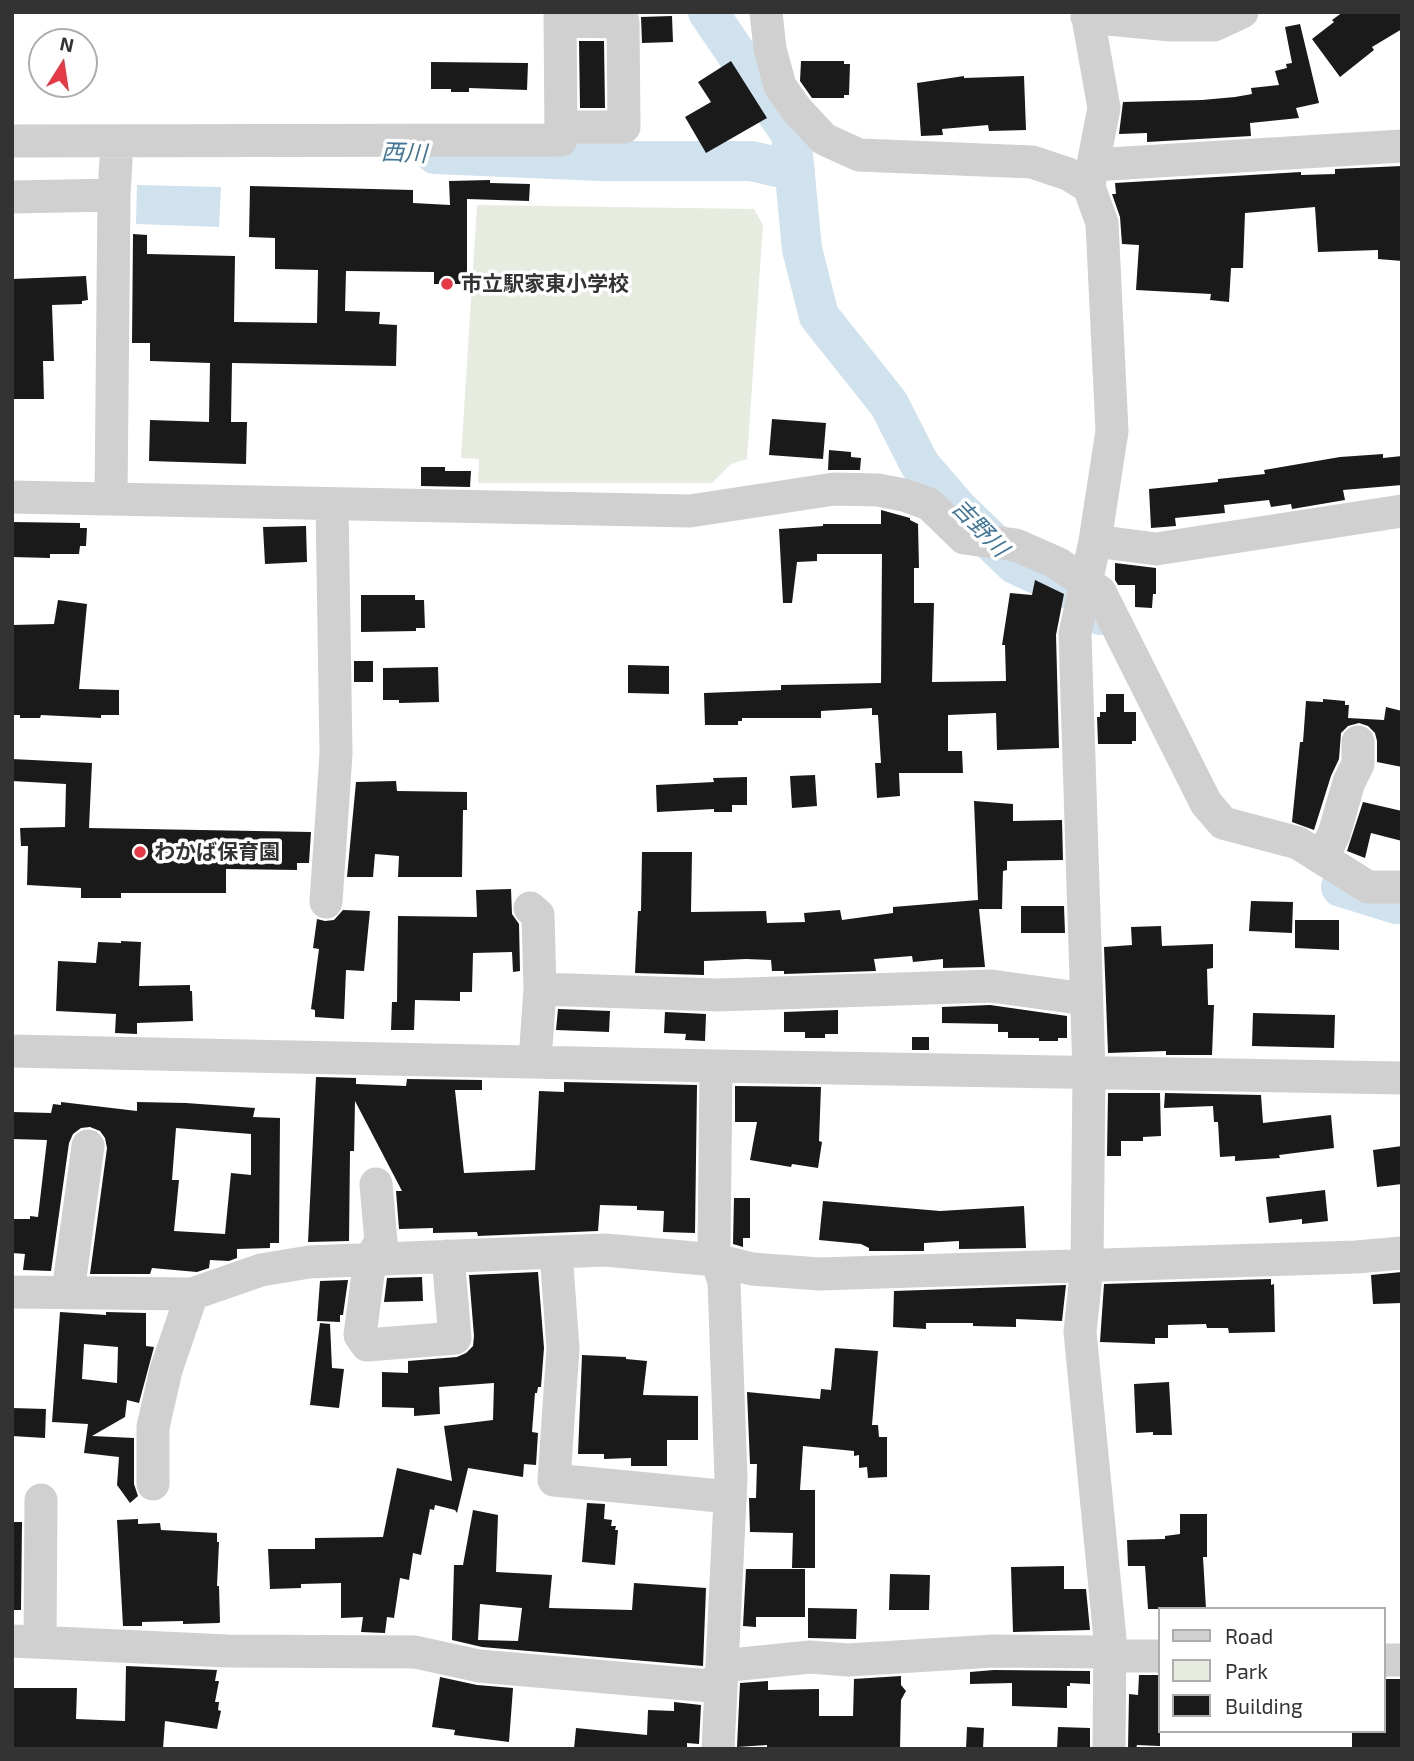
<!DOCTYPE html>
<html>
<head>
<meta charset="utf-8">
<style>
  body { margin:0 }
  #map { position:relative; width:1414px; height:1761px; overflow:hidden; background:#fff; font-family:"Exo 2",sans-serif }
  canvas { display:block }
  .frame { position:absolute; inset:0; border:14px solid #333; pointer-events:none }
  .legend { position:absolute; left:1158px; top:1607px; width:228px; height:126px; box-sizing:border-box; background:#fff; border:2px solid #adadad; margin:0; padding:9px 12px; list-style:none; font-size:21px; color:#333 }
  .legend li { display:flex; align-items:center; gap:14px; height:35px }
  .legend b { width:35px; border:2px solid #adadad }
  .north { position:absolute; left:28px; top:28px; width:70px; height:70px; box-sizing:border-box; background:#fff; border:2px solid #adadad; border-radius:50%; rotate:12deg; font-size:19px; font-weight:700; line-height:28px; text-align:center; color:#333 }
  .north::after { content:''; display:block; margin:auto; width:24px; height:32px; background:#e63946; clip-path:polygon(50% 0,100% 100%,50% 72%,0 100%) }
</style>
</head>
<body>
<div id="map">
<canvas width="1414" height="1761"></canvas>
<div class="frame"></div>
<ul class="legend">
<li><b style="height:9px;background:#d0d0d0"></b>Road</li>
<li><b style="height:19px;background:#e6ecdf"></b>Park</li>
<li><b style="height:19px;background:#1a1a1a"></b>Building</li>
</ul>
<div class="north">N</div>
</div>
<script>
const g = document.querySelector('canvas').getContext('2d');
g.lineJoin = 'round';
function paint(path, color) { g.fillStyle = color; g.fill(path, 'evenodd'); }
const poly = rows => new Path2D(rows.map(r => 'M' + r).join(''));
function stroke(path, color, width, dash) { g.strokeStyle = color; g.lineWidth = width; g.lineCap = dash ? 'butt' : 'round'; g.setLineDash(dash || []); g.stroke(path); }
function write(font, color, halo, rows, align = 'center') {
  g.font = font + ' "Exo 2","Noto Sans JP",sans-serif'; g.lineWidth = 7; g.setLineDash([]); g.textBaseline = 'middle'; g.strokeStyle = halo; g.fillStyle = color; for (const [text, x, y, turn = 0] of rows) {
    g.save(); g.translate(x, y); g.rotate((+turn || 0) * Math.PI / 180); g.textAlign = isNaN(turn) ? turn : align; if (halo) g.strokeText(text, 0, 0); g.fillText(text, 0, 0); g.restore();
  }
}
paint(poly([
  [477,205,754,209,763,225,747,459,731,464,712,483,478,483,479,459,461,458]
]), '#e6ecdf');
paint(poly([
  [137,185,221,187,219,227,136,224]
]), '#cfe2ee');
stroke(poly([
  [708,12,791,134,802,249,819,316,889,404,920,465,960,511,1015,564,1093,600,1101,615],
  [435,154,601,161,751,161,795,171],
  [1341,887,1396,904,1402,904]
]), '#cfe2ee', 40);
paint(poly([
  [1343,12,1402,12,1402,29,1372,47,1374,50,1340,77,1312,39,1334,22,1332,20],
  [672,16,673,42,642,43,641,17],
  [1300,24,1319,103,1296,108,1299,118,1250,123,1251,136,1147,142,1147,133,1119,134,1123,102,1202,100,1235,97,1252,94,1251,88,1279,85,1275,71,1287,68,1286,64,1292,63,1285,27],
  [579,41,604,41,605,108,580,108],
  [731,61,767,118,706,153,685,117,711,102,698,82],
  [801,61,844,61,844,64,850,64,849,95,844,95,844,98,812,98,800,81],
  [431,62,528,63,527,90,469,88,469,92,451,92,451,89,431,89],
  [964,76,964,78,1024,76,1026,130,989,131,988,125,942,129,943,135,921,136,917,83],
  [1402,166,1402,261,1378,259,1378,250,1318,252,1315,207,1245,213,1243,268,1231,268,1229,302,1210,300,1211,294,1136,290,1139,245,1122,244,1120,217,1112,194,1116,194,1115,183,1301,172,1301,175,1335,174,1335,169],
  [490,180,490,183,530,184,529,201,467,199,467,284,434,284,434,272,346,271,345,311,380,312,379,324,397,325,396,366,232,363,231,422,247,422,246,464,149,461,150,420,209,422,210,363,150,361,150,343,132,343,133,234,147,235,147,254,235,256,234,322,317,323,318,270,275,269,275,238,249,237,250,186,413,190,413,203,450,205,449,181],
  [86,276,88,300,82,301,82,304,52,305,54,361,43,361,44,399,12,399,12,279],
  [772,419,826,423,823,459,769,455],
  [829,450,851,452,851,457,861,458,860,470,828,470],
  [1383,454,1383,458,1402,456,1402,485,1343,490,1345,500,1292,509,1291,504,1271,507,1269,500,1224,505,1225,513,1175,518,1176,526,1151,528,1149,489,1218,482,1218,479,1265,474,1264,470,1340,457],
  [421,467,445,467,445,471,471,471,470,487,421,486],
  [881,510,910,518,910,520,918,524,919,568,914,568,914,603,934,603,932,682,1006,681,1005,645,1002,645,1010,593,1032,595,1035,580,1064,594,1056,635,1059,748,997,750,996,713,948,715,948,751,962,751,963,773,899,773,900,796,877,798,875,763,881,763,878,715,872,715,872,708,821,711,821,718,742,718,742,721,738,721,738,725,705,725,704,693,781,690,781,685,881,683,882,554,817,554,817,561,797,562,792,603,783,603,779,529,823,526,823,524,881,524],
  [12,522,80,523,80,528,87,528,86,546,80,546,79,554,50,554,50,558,12,557],
  [306,526,307,562,265,564,263,527],
  [1115,563,1156,568,1156,594,1153,594,1152,608,1135,607,1135,585,1118,585,1115,580],
  [361,595,415,595,415,600,424,600,425,628,416,628,416,631,361,632],
  [58,600,87,604,79,689,119,690,119,715,101,715,101,718,41,715,40,718,20,718,20,715,12,715,12,625,54,624],
  [354,661,373,661,373,682,354,682],
  [628,665,669,666,669,694,628,693],
  [438,667,439,702,399,703,399,700,383,700,383,668],
  [1106,694,1124,694,1124,712,1136,712,1136,741,1132,741,1132,744,1098,744,1097,717,1100,717,1100,712,1106,712],
  [1323,699,1345,701,1345,705,1349,705,1348,718,1384,720,1386,707,1402,711,1402,767,1377,762,1377,741,1375,733,1368,726,1359,723,1348,726,1341,733,1339,759,1331,776,1314,830,1292,822,1300,742,1303,742,1306,701,1323,702],
  [12,759,92,763,89,828,311,832,309,863,297,863,297,870,226,869,226,893,121,893,121,898,81,898,81,888,27,885,28,846,21,846,20,828,65,827,66,784,12,781],
  [815,775,817,806,792,808,790,776],
  [747,777,747,805,732,805,732,812,714,812,714,809,657,812,656,785,714,782,713,778],
  [396,781,397,791,467,792,467,810,463,810,462,877,398,877,399,856,375,854,373,877,347,877,356,782],
  [974,801,1013,804,1013,821,1062,820,1063,860,1007,861,1007,870,1003,871,1002,909,979,909,985,967,943,968,943,959,913,962,912,956,874,959,876,971,784,974,784,971,772,971,771,960,746,959,704,961,704,975,635,973,638,911,641,911,642,852,692,852,691,912,766,911,767,923,805,922,804,913,840,910,842,920,893,913,893,907,978,900],
  [1363,802,1402,811,1402,841,1371,833,1365,858,1347,851],
  [511,889,512,914,519,924,520,971,513,972,512,952,473,953,472,992,460,992,460,1001,415,1000,414,1030,391,1030,392,1002,397,1002,398,916,477,917,476,890],
  [1251,901,1293,902,1292,933,1249,931],
  [1021,906,1064,906,1065,933,1021,933],
  [343,910,370,911,364,971,346,970,344,1019,315,1017,315,1010,311,1009,319,949,313,948,317,919,325,921,334,920],
  [1295,920,1339,920,1339,950,1295,948],
  [1161,926,1162,946,1213,944,1213,968,1207,969,1208,1005,1214,1005,1212,1055,1166,1055,1166,1051,1108,1053,1104,947,1132,945,1131,927],
  [121,941,141,942,139,986,190,985,190,991,192,991,193,1021,137,1023,137,1034,115,1033,116,1014,56,1011,58,961,96,963,98,942,121,943],
  [990,1005,1067,1016,1067,1038,1058,1038,1058,1041,1039,1041,1039,1038,1008,1038,1008,1032,998,1032,998,1024,942,1023,942,1007],
  [558,1009,610,1011,609,1032,556,1030],
  [838,1010,838,1034,825,1034,825,1038,805,1038,805,1032,784,1032,784,1012],
  [665,1012,706,1014,705,1041,685,1040,686,1034,664,1033],
  [1253,1013,1335,1015,1334,1048,1252,1046],
  [912,1037,929,1037,929,1050,912,1050],
  [316,1077,356,1078,356,1084,406,1086,407,1079,482,1080,482,1090,455,1090,464,1173,535,1170,539,1091,564,1092,564,1082,697,1085,695,1233,663,1232,664,1211,637,1210,637,1206,600,1205,598,1231,478,1236,477,1232,433,1233,433,1228,399,1229,396,1191,402,1191,355,1101,354,1151,350,1151,349,1241,308,1242],
  [735,1086,821,1087,819,1141,822,1142,818,1168,792,1164,791,1167,750,1160,757,1122,735,1122],
  [1108,1093,1160,1093,1161,1136,1143,1137,1143,1141,1121,1141,1121,1156,1107,1156],
  [1165,1093,1261,1095,1263,1123,1331,1115,1334,1148,1279,1155,1280,1158,1235,1161,1235,1156,1220,1157,1218,1122,1214,1122,1213,1106,1164,1108],
  [61,1102,137,1111,137,1102,186,1103,255,1108,253,1117,280,1118,279,1243,270,1243,270,1248,237,1249,237,1258,229,1261,210,1260,209,1268,197,1272,152,1268,150,1274,90,1274,107,1148,105,1138,100,1131,90,1127,81,1128,73,1134,69,1143,51,1271,23,1270,25,1254,12,1253,12,1219,30,1219,30,1216,38,1217,47,1140,12,1139,12,1112,51,1113,53,1104,61,1105],
  [176,1128,251,1134,251,1175,231,1173,225,1234,174,1231,179,1180,172,1180],
  [1402,1146,1402,1184,1377,1187,1373,1150],
  [1325,1190,1328,1221,1302,1224,1302,1219,1269,1223,1266,1197],
  [734,1198,750,1198,750,1238,743,1238,743,1247,733,1244],
  [823,1201,940,1211,1024,1206,1026,1248,959,1249,959,1241,924,1243,924,1251,869,1251,869,1248,861,1244,819,1240],
  [538,1272,544,1348,541,1387,538,1387,537,1393,535,1393,532,1432,538,1433,536,1465,524,1464,523,1477,468,1468,457,1513,455,1510,435,1505,434,1510,430,1509,421,1555,413,1553,409,1580,400,1578,394,1618,387,1617,385,1633,361,1632,363,1617,341,1618,341,1583,301,1584,301,1588,270,1589,268,1549,315,1549,315,1538,383,1537,397,1468,452,1481,444,1426,493,1420,494,1383,439,1387,440,1414,414,1416,414,1408,382,1407,382,1372,408,1373,408,1361,457,1357,466,1353,473,1346,474,1336,469,1275],
  [1402,1272,1402,1303,1373,1304,1371,1275],
  [422,1277,423,1301,384,1302,387,1278],
  [1271,1279,1271,1285,1274,1284,1275,1332,1229,1333,1228,1328,1207,1328,1206,1324,1168,1325,1168,1338,1155,1338,1155,1344,1100,1342,1104,1284],
  [348,1280,343,1315,340,1315,340,1322,317,1321,320,1281],
  [1066,1285,1062,1321,1016,1319,1016,1327,973,1326,973,1323,926,1323,926,1329,893,1327,894,1291],
  [60,1312,106,1315,106,1312,146,1313,146,1346,154,1347,139,1403,127,1400,125,1417,92,1436,134,1438,134,1484,138,1496,130,1503,117,1485,119,1457,84,1453,88,1424,52,1422],
  [84,1344,118,1347,117,1383,82,1379],
  [320,1323,330,1324,332,1368,344,1369,339,1408,310,1405],
  [835,1348,878,1351,872,1425,878,1425,879,1437,887,1437,887,1477,868,1478,867,1467,859,1468,859,1455,854,1456,854,1451,803,1446,800,1490,815,1490,815,1568,792,1568,793,1533,750,1532,749,1498,756,1498,757,1464,750,1464,747,1392,820,1399,821,1389,831,1390],
  [582,1355,626,1357,626,1359,647,1361,643,1395,698,1396,698,1440,667,1440,667,1466,631,1466,631,1458,604,1459,604,1454,578,1454],
  [1169,1382,1172,1435,1153,1435,1153,1432,1136,1433,1134,1384],
  [12,1408,46,1409,45,1438,12,1436],
  [587,1503,605,1504,604,1519,612,1520,611,1526,616,1526,615,1530,618,1530,615,1565,582,1562],
  [473,1510,498,1515,496,1572,552,1575,549,1608,632,1610,634,1583,706,1588,703,1666,482,1647,452,1640,454,1565,463,1565],
  [480,1604,522,1608,518,1641,478,1640],
  [1180,1514,1207,1514,1207,1557,1203,1557,1206,1609,1148,1609,1145,1566,1128,1566,1127,1540,1165,1539,1165,1536,1180,1534],
  [138,1519,138,1524,160,1523,161,1530,217,1533,217,1542,219,1542,217,1586,219,1586,220,1622,219,1623,183,1624,183,1621,142,1622,142,1626,123,1626,117,1520],
  [12,1522,22,1522,21,1610,12,1610],
  [1064,1566,1064,1589,1086,1589,1090,1630,1013,1632,1011,1567],
  [746,1569,805,1569,805,1617,756,1617,756,1627,743,1626],
  [890,1574,930,1575,929,1610,889,1610],
  [808,1608,857,1609,856,1639,808,1638],
  [126,1666,217,1670,215,1681,219,1681,215,1702,219,1702,218,1710,221,1711,217,1729,165,1721,163,1749,12,1749,12,1688,77,1688,76,1719,125,1721],
  [994,1670,1090,1671,1090,1684,1070,1683,1070,1686,1067,1686,1067,1708,1012,1706,1012,1683,970,1684,970,1672],
  [1139,1675,1160,1675,1160,1746,1137,1745,1136,1749,1128,1749,1129,1694,1138,1695],
  [901,1676,901,1685,906,1691,901,1700,900,1749,767,1749,767,1745,737,1747,740,1683,768,1681,768,1690,819,1689,819,1716,853,1716,854,1679],
  [440,1677,477,1685,513,1688,509,1742,454,1735,455,1730,432,1727],
  [1384,1679,1402,1679,1402,1749,1352,1749,1352,1731,1384,1731],
  [674,1702,701,1705,699,1744,687,1743,687,1749,574,1749,576,1728,647,1735,648,1710,674,1711],
  [967,1727,984,1728,983,1749,966,1749],
  [1058,1727,1090,1728,1090,1749,1057,1749]
]), '#1a1a1a');
stroke(poly([
  [766,12,770,49,780,86,796,109,824,139,859,155,1032,162,1068,174,1089,187,1102,223,1112,431,1095,541,1075,634,1089,1072,1087,1266,1080,1332,1110,1639,1109,1749],
  [1087,12,1104,108,1089,185],
  [1087,17,1171,25,1214,25,1242,12],
  [560,21,623,22,624,127,561,127],
  [12,141,561,140,560,12],
  [1093,165,1402,146],
  [12,197,114,195],
  [12,497,690,511,834,489,878,490,904,495,929,504,964,538,1016,545,1057,563,1100,592,1206,803,1223,823,1298,843,1368,887,1402,887],
  [111,499,114,195,117,141],
  [1095,541,1156,549,1402,511],
  [1322,858,1334,834,1349,782,1358,764,1358,742],
  [326,902,336,754,332,504],
  [530,908,538,915,540,989,535,1061],
  [540,989,717,995,991,986,1086,999],
  [12,1051,716,1066,1402,1078],
  [716,1066,714,1250,724,1282,731,1479,718,1749],
  [376,1184,381,1242,370,1259,360,1335,367,1345,455,1338,448,1256],
  [556,1252,563,1348,554,1480,730,1497],
  [12,1292,192,1294,261,1270,309,1262,605,1250,716,1260,752,1269,819,1274,1356,1257,1402,1253],
  [68,1292,88,1146],
  [153,1484,153,1427,166,1370,192,1294],
  [12,1641,227,1651,415,1652,479,1666,710,1686,731,1665,810,1657,848,1660,993,1651,1103,1652,1115,1656,1160,1656],
  [40,1641,41,1500],
  [1384,1660,1402,1660]
]), '#d0d0d0', 33);
for (const [x, y, r, color] of [
  [447,284,7,"#e63946"],
  [140,852,7,"#e63946"]
]) { const dot = new Path2D(); dot.arc(x, y, r, 0, 2 * Math.PI); g.fillStyle = color; g.fill(dot); stroke(dot, '#fff', 2.5); }
write('bold 21px', '#333', '#fff', [
  ["市立駅家東小学校",461,284],
  ["わかば保育園",154,852]
], 'left');
write('italic 23px', '#3f7597', '#fff', [
  ["西川",404,153,2],
  ["吉野川",980,528,46]
]);
</script>
</body>
</html>
